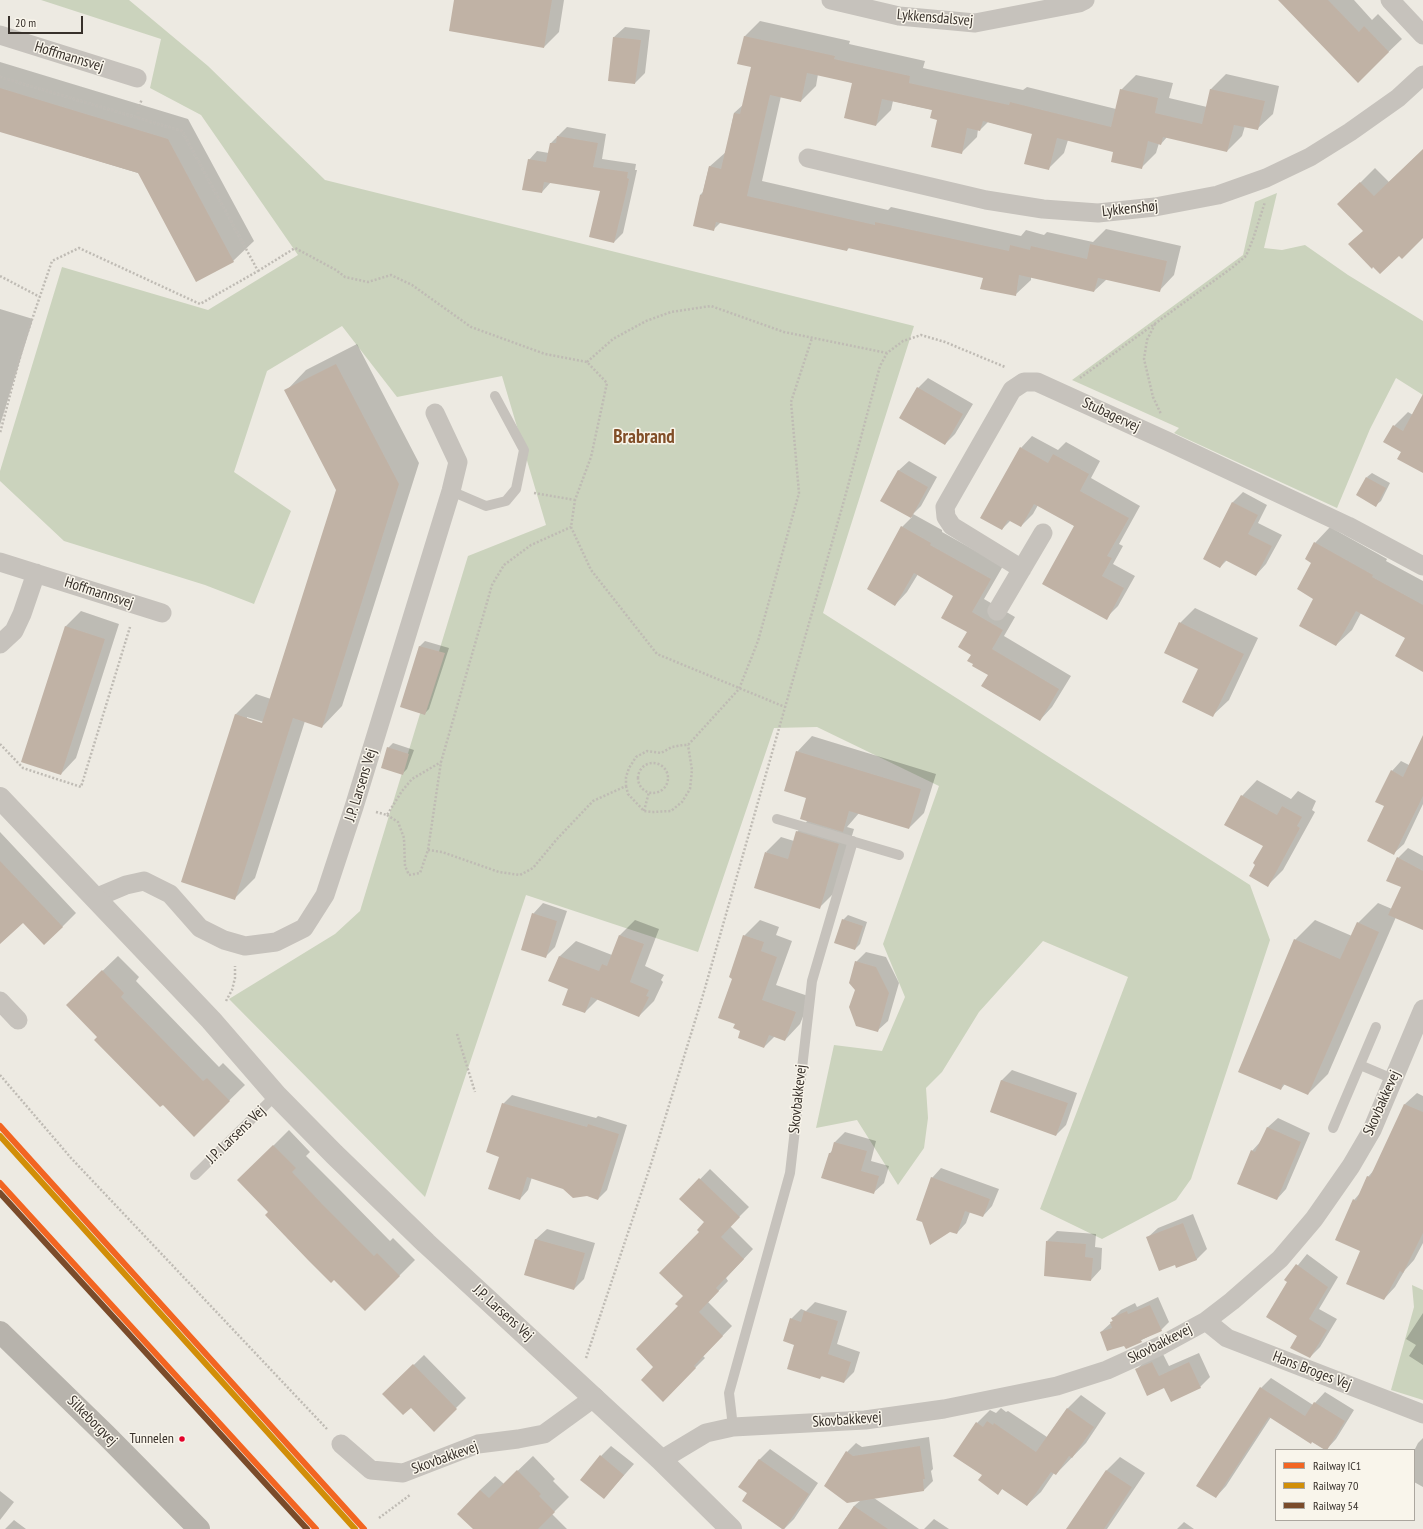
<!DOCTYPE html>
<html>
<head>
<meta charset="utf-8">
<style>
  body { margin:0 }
  #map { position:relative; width:1423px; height:1529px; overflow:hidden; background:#edeae2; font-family:"PT Sans Narrow",sans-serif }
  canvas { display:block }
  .legend { position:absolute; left:1275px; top:1449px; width:140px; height:72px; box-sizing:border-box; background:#f9f5eb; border:1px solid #aba69e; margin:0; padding:5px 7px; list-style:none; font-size:12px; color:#37302a }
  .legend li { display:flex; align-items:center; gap:8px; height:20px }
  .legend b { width:20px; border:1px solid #aba69e }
  .scale { position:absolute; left:8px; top:16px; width:75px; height:18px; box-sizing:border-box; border:2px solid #37302a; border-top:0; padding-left:5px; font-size:12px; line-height:14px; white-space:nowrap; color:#37302a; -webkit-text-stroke:3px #f9f5eb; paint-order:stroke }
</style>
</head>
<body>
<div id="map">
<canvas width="1423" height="1529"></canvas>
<ul class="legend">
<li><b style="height:5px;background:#f26522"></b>Railway IC1</li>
<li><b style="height:5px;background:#d18e08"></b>Railway 70</li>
<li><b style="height:5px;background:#7a4b2a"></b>Railway 54</li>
</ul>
<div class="scale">20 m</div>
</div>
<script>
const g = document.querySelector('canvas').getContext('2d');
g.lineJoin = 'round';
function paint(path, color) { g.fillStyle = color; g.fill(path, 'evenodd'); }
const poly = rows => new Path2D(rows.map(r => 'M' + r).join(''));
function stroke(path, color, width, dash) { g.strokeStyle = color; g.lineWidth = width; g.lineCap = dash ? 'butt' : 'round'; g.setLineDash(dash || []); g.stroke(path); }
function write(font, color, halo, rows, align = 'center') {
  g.font = font + ' "PT Sans Narrow",sans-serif'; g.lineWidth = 3; g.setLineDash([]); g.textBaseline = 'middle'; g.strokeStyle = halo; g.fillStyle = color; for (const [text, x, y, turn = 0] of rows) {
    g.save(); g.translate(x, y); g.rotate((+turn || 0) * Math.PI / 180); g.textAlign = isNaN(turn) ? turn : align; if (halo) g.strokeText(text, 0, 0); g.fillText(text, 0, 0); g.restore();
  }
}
paint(poly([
  [41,0,129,0,208,66,325,180,914,326,823,613,1250,885,1270,940,1191,1179,1176,1200,1102,1239,1040,1209,1128,977,1043,941,979,1012,942,1072,926,1088,928,1118,924,1148,898,1185,857,1120,816,1128,834,1045,882,1051,905,997,883,944,939,786,817,727,774,728,698,952,526,895,425,1197,229,999,335,934,360,911,468,556,546,525,502,376,397,397,342,326,267,371,234,472,291,511,254,604,205,585,64,541,0,481,0,471,62,267,208,310,298,255,201,115,150,88,161,39],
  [1277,193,1264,248,1282,250,1305,245,1348,275,1423,321,1423,395,1396,378,1370,429,1337,508,1174,433,1179,428,1072,380,1243,255,1255,202],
  [1412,1285,1423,1290,1423,1400,1391,1390,1414,1307]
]), '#cbd3bd');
paint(poly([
  [455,0,564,0,559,32,544,47],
  [1290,0,1354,0,1372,20,1378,14,1402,39,1358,81],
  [760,21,850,41,849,44,925,61,923,68,1023,90,1027,87,1116,109,1121,90,1136,75,1173,83,1169,98,1207,107,1211,89,1226,74,1279,86,1273,114,1257,129,1245,126,1242,136,1227,151,1167,137,1161,144,1159,143,1156,153,1141,168,1115,151,1068,140,1064,153,1049,168,1033,133,988,122,980,130,978,129,977,137,961,153,933,110,893,101,891,110,876,125,853,83,818,74,816,86,801,101,781,96,762,181,888,210,891,207,1021,236,1026,230,1044,235,1047,232,1093,242,1106,229,1181,246,1174,275,1159,291,1107,279,1094,291,1031,277,1031,280,1015,295,984,277,850,247,847,250,721,222,713,230,700,195,703,192,709,167,726,152,734,113,744,104,752,66,739,63,745,36],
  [625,27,650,30,645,73,635,83,614,37],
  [0,62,188,119,254,241,233,261,138,173,0,131],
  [567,127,606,134,602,159,636,164,635,170,637,170,623,233,614,242,601,190,551,182,542,192,529,160,537,151,549,153,551,143],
  [1423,150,1423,237,1364,230,1339,204,1375,168,1389,182],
  [0,309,33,319,0,425],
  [357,344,419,463,342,706,322,727,305,721,255,878,235,898,236,714,256,694,271,699,337,489,286,391,306,370],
  [247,717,267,723,267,725,247,719],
  [928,378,973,404,955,434,945,444,918,388],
  [1423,401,1423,464,1402,452,1394,426,1408,412,1413,415],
  [1032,436,1058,450,1066,442,1100,461,1091,478,1140,506,1119,544,1123,546,1113,564,1135,576,1118,606,1106,618,1075,526,1038,505,1033,514,1021,526,1011,520,1002,529,1021,448],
  [909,461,937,477,921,506,913,514,942,530,942,532,1003,566,984,599,1015,617,1004,636,1071,676,1052,707,1040,720,989,675,972,655,968,632,955,595,918,574,907,592,895,605,902,527,912,517,882,501,898,471],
  [1372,473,1390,483,1381,501,1376,505,1367,477],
  [1243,492,1267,505,1258,523,1282,535,1266,564,1256,575,1227,560,1220,567,1233,502],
  [1330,527,1387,559,1386,561,1423,581,1423,666,1407,638,1361,613,1352,630,1336,645,1315,598,1313,563,1315,543],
  [1195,608,1258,638,1229,700,1213,715,1199,668,1180,623],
  [81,611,119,624,76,758,61,774,66,626],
  [425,641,449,648,429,709,424,714,401,706,420,646],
  [812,736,936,774,924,813,909,828,859,813,847,827,854,829,835,892,819,908,766,852,781,837,794,841,797,832,808,820,808,798,797,752],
  [1423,738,1423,804,1404,844,1394,853,1385,806,1392,771,1401,761,1409,765],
  [393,743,414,750,407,769,402,774,388,748],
  [1257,780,1291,799,1298,791,1316,801,1312,810,1315,812,1283,870,1268,885,1264,846,1242,796],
  [0,832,76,913,62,927,0,887],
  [1408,848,1423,856,1423,929,1396,917,1328,1074,1308,1094,1285,1084,1281,1089,1295,940,1315,920,1352,936,1358,923,1378,903,1392,909,1402,887,1398,858],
  [543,903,567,911,555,947,545,957,533,914],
  [848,915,867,922,860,944,855,949,843,920],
  [635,920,659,929,645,966,664,975,661,980,663,982,654,1001,639,1016,598,999,585,1012,569,988,549,980,560,956,576,941,612,955,620,935],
  [760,920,779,927,776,935,792,941,776,985,811,997,800,1024,785,1040,775,1036,764,1047,741,1031,736,1023,734,978,744,936],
  [866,952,886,957,899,983,888,1021,877,1031,856,989,856,962],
  [118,956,139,977,136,981,219,1067,223,1063,245,1085,194,1135,67,1005],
  [1012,1070,1077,1093,1066,1125,1056,1135,991,1112,1002,1080],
  [1417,1093,1423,1096,1423,1243,1414,1260,1405,1270,1395,1287,1384,1299,1361,1250,1354,1200,1361,1192,1368,1177,1374,1170,1405,1104],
  [512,1095,596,1118,598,1116,627,1125,607,1190,598,1199,532,1177,528,1190,520,1199,500,1156,503,1104],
  [1278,1118,1310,1133,1286,1189,1277,1199,1252,1151,1261,1141,1268,1127],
  [289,1130,310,1152,306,1156,338,1188,390,1241,393,1238,415,1260,365,1310,239,1180],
  [845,1132,876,1141,871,1161,889,1166,884,1183,873,1193,830,1153,833,1150,835,1142],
  [941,1168,999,1189,992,1206,983,1216,970,1212,966,1223,957,1233,932,1178],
  [710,1169,749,1207,730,1226,753,1249,726,1278,728,1281,708,1302,732,1326,703,1356,705,1358,663,1400,655,1367,684,1296,700,1232,705,1222,681,1199],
  [1193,1214,1207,1249,1196,1260,1175,1264,1147,1238,1158,1228],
  [547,1229,595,1243,584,1279,574,1289,525,1274,536,1239],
  [1057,1231,1096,1234,1095,1247,1102,1248,1101,1269,1091,1280,1047,1241],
  [1307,1254,1338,1277,1319,1309,1337,1319,1320,1347,1310,1357,1298,1336,1288,1281,1286,1280],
  [1158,1297,1169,1322,1161,1330,1126,1348,1124,1344,1101,1332,1111,1323,1113,1320,1113,1318,1121,1310,1135,1303,1137,1307],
  [815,1302,847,1311,837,1344,860,1352,854,1372,844,1382,823,1375,820,1378,791,1319,801,1309,806,1311],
  [1423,1313,1423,1365,1409,1356,1416,1345,1406,1339],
  [1162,1352,1169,1366,1199,1353,1210,1377,1200,1387,1164,1386,1136,1370,1146,1360],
  [424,1355,466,1398,434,1430,411,1407,384,1394],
  [1271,1378,1313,1405,1325,1392,1354,1410,1336,1439,1326,1450,1271,1417,1226,1486,1216,1497,1261,1388],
  [1081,1395,1106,1413,1086,1443,1056,1474,1054,1473,1041,1492,1027,1505,1003,1488,998,1493,983,1475,977,1423,990,1410,996,1413,1001,1408,1006,1412,1008,1411,1047,1437,1068,1408],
  [929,1437,933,1469,931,1471,933,1481,924,1490,874,1498,919,1529,839,1529,854,1506,861,1500,847,1452,856,1443,862,1447],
  [1423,1438,1423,1487,1414,1482,1414,1451,1418,1443],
  [611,1446,634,1464,604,1498,601,1456],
  [770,1449,818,1483,794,1519,784,1529,748,1493,759,1460],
  [533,1456,555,1479,553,1481,569,1497,552,1514,567,1529,475,1529,480,1490,495,1476,504,1484],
  [1120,1457,1145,1473,1107,1529,1067,1529,1107,1470],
  [0,1491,14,1502,0,1520],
  [934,1519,949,1529,924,1529],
  [14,1520,26,1529,5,1529],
  [1184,1522,1194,1529,1177,1529]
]), '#0003');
paint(poly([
  [454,0,552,0,544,48,449,31],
  [1278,0,1328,0,1359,32,1364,26,1389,52,1358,83],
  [744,36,835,56,834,59,910,76,909,83,1009,105,1010,102,1111,127,1120,89,1158,98,1155,113,1202,124,1210,89,1265,101,1258,130,1234,125,1227,152,1163,137,1161,145,1148,141,1142,169,1111,162,1113,152,1057,138,1049,170,1024,164,1032,134,983,121,980,131,967,128,962,154,931,147,937,120,930,118,932,110,882,99,876,126,844,118,852,83,807,73,801,102,770,95,747,196,875,225,875,222,1009,251,1010,245,1030,250,1031,246,1087,259,1090,244,1167,261,1160,292,1098,278,1094,292,1019,275,1016,296,980,289,983,278,848,248,847,251,716,222,714,231,693,226,700,195,702,195,709,166,721,169,734,113,740,114,751,67,737,64],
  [613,37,641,40,635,84,608,81],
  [0,88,168,139,234,262,196,282,138,173,0,132],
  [557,136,598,143,593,167,628,172,627,178,629,179,627,189,614,243,589,237,600,191,544,182,542,193,522,190,528,159,546,162,550,143,556,143],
  [1423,149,1423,238,1402,259,1399,256,1380,274,1373,267,1372,269,1348,244,1363,231,1337,204,1360,182,1374,196],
  [336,364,399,484,322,728,293,718,235,900,181,882,235,714,262,723,336,490,284,390],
  [917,387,963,414,945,445,899,418],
  [1423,394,1423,473,1397,459,1401,452,1383,442,1393,425,1403,431],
  [1020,447,1048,463,1053,454,1089,474,1080,491,1129,518,1107,556,1112,558,1102,576,1124,588,1107,620,1042,584,1074,526,1034,504,1021,527,1008,520,1002,530,980,518],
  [898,470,928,487,911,518,880,501],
  [1366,477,1386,488,1376,507,1356,495],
  [1232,502,1258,515,1248,534,1272,546,1256,576,1225,560,1220,568,1203,559],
  [901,526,931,543,930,545,991,579,972,612,1003,630,992,649,1059,689,1040,721,981,686,988,675,972,666,973,664,967,661,971,655,958,647,967,632,941,618,953,596,914,573,895,606,867,589],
  [1314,542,1373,575,1372,577,1423,605,1423,672,1395,656,1405,638,1356,611,1336,646,1299,626,1313,599,1297,589,1311,563,1305,559],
  [1179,622,1244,654,1213,717,1182,702,1198,669,1164,653],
  [65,626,105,639,61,775,21,762],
  [419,646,445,653,425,715,400,707],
  [1423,735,1423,796,1394,855,1367,841,1384,806,1375,802,1391,770,1403,777],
  [387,747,409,754,403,775,381,768],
  [796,751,921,789,909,829,849,811,843,832,800,819,806,798,784,791],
  [1241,795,1277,815,1282,806,1302,817,1297,826,1300,828,1268,887,1249,876,1255,865,1253,863,1263,846,1224,825],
  [796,831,839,844,820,909,754,888,765,852,788,859],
  [1397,857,1423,871,1423,930,1388,915,1401,887,1386,881],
  [0,861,63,927,44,945,23,923,0,944],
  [532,913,557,921,546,958,521,950],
  [842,919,863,926,855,950,834,943],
  [1357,922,1379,932,1308,1095,1283,1084,1281,1090,1238,1072,1294,939,1340,959],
  [619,935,644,944,630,982,649,990,646,996,649,997,639,1017,591,997,585,1013,562,1005,568,989,548,981,559,956,599,971,602,964,607,966],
  [743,935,764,942,761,951,777,957,762,1000,796,1012,785,1041,769,1035,764,1048,738,1038,740,1031,733,1028,735,1024,718,1018,732,979,729,977],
  [855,961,876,967,889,993,878,1032,856,1026,849,1007,855,990,849,983],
  [102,970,124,993,121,997,203,1081,207,1078,230,1101,194,1137,163,1105,160,1107,94,1040,97,1037,66,1005],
  [1001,1080,1068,1103,1056,1136,990,1112],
  [502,1103,587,1127,588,1124,619,1134,598,1200,587,1196,573,1198,563,1189,527,1177,520,1200,488,1189,499,1157,486,1152],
  [1404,1104,1423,1112,1423,1233,1403,1273,1400,1271,1384,1300,1346,1284,1360,1251,1335,1240,1353,1199,1356,1201,1367,1176,1370,1177],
  [1267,1127,1301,1142,1277,1200,1237,1184,1251,1150,1255,1152],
  [834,1142,867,1151,861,1171,879,1176,874,1194,821,1178,829,1153,831,1153],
  [273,1145,296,1168,292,1172,322,1204,374,1256,377,1253,400,1276,365,1311,334,1280,331,1283,308,1260,265,1215,268,1212,237,1180],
  [931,1177,990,1199,983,1217,965,1211,957,1234,950,1232,930,1245,922,1222,916,1220],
  [699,1178,740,1217,721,1237,744,1259,716,1288,719,1291,699,1312,723,1336,694,1366,696,1368,663,1402,641,1380,653,1367,636,1349,678,1306,675,1304,683,1296,659,1273,699,1232,697,1230,704,1222,679,1199],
  [1183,1223,1197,1260,1176,1268,1175,1265,1159,1271,1146,1237],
  [535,1239,585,1253,574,1290,524,1275],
  [1046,1241,1086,1244,1085,1257,1093,1258,1091,1281,1044,1276],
  [1296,1264,1328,1287,1309,1319,1327,1330,1310,1358,1290,1348,1297,1336,1266,1317,1287,1282,1284,1280],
  [1150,1305,1162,1331,1141,1340,1142,1342,1126,1349,1124,1346,1107,1351,1100,1332,1112,1328,1110,1322,1113,1321,1111,1318,1127,1311,1128,1314],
  [804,1311,838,1321,828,1354,851,1362,844,1383,821,1376,820,1379,787,1369,794,1345,783,1341,790,1318,801,1322],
  [1152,1362,1159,1376,1189,1362,1201,1388,1171,1402,1164,1388,1147,1396,1135,1369],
  [413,1364,457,1409,434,1432,411,1408,403,1415,382,1394],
  [1260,1387,1305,1416,1314,1402,1345,1421,1327,1450,1325,1450,1312,1442,1311,1444,1269,1417,1216,1498,1196,1486],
  [1067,1408,1094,1427,1072,1458,1069,1456,1056,1475,1051,1472,1027,1506,1002,1489,998,1495,978,1480,982,1475,953,1456,976,1422,983,1427,987,1421,993,1425,994,1423,1036,1452],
  [920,1446,925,1479,923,1479,924,1491,847,1503,824,1486,846,1451,853,1456],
  [600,1455,624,1475,604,1499,580,1480],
  [759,1459,809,1494,784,1529,782,1529,742,1501,747,1493,738,1487],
  [517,1470,541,1494,539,1496,555,1512,538,1529,473,1529,457,1514,480,1490,489,1498],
  [1106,1470,1132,1487,1104,1529,1066,1529],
  [854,1506,888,1529,838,1529]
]), '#c0b2a5');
stroke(poly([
  [0,77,182,131,258,271,200,304,79,248,52,261,23,346,0,433],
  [138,118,138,109,142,99],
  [258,271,295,248,336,270,345,277,368,282,391,275,412,285,471,327,545,354,587,362,607,383,591,457,575,500,571,527,591,570,657,654,785,707],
  [0,276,40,297],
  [1155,324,1147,340,1144,359,1153,397,1161,414],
  [587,362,613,339,646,321,671,312,711,306,784,332,887,353],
  [1080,378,1233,267,1246,256,1253,239,1265,202],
  [534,493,575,500],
  [0,744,23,768,81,787,130,627],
  '638 778a15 15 0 1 1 30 0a15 15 0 1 1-30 0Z',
  [626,786,628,794,644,811,652,812,671,811,682,802,690,789,692,770,688,745],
  [644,811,649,792],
  [376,812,387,815,402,791,412,779,441,762],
  [387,815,398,822,404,838,405,866,409,875,420,873,428,850,441,762,492,585,504,565,531,545,571,527],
  [428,850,442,852,499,872,520,875,533,868,557,839,593,801,626,786,626,777,629,768,636,757,647,751,661,753,672,747,683,745,688,745,739,689,758,641,799,493,791,402,812,338],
  [226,1001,232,990,235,978,235,966],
  [457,1034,475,1092],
  [0,1075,71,1158,327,1429],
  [586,1358,650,1167,703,995,845,497,880,366,887,353,903,341,921,335,945,342,1005,367],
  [379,1518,410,1495]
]), '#bfbbb4', 2.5, [2, 2]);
stroke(poly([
  [451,491,486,506,506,501,516,489,524,450,495,396],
  [777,819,899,855],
  [1360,1065,1393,1079],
  [1333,1128,1376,1027],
  [195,1175,276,1095],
  [733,1427,729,1393,790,1173,812,981,853,841]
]), '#c6c2bc', 10);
stroke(poly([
  [831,0,899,16,975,23,1079,3,1085,0],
  [1390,0,1423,35],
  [0,35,137,78],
  [808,158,986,200,1043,209,1098,213,1155,207,1218,195,1266,178,1310,157,1350,132,1398,98,1423,75],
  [0,562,162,613],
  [1022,569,952,526,946,517,945,507,1012,390,1024,382,1037,382,1169,442,1348,526,1423,566],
  [997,611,1043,533],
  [0,644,14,631,22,614,36,573],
  [95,898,126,885,144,881,170,894,200,928,224,940,245,946,276,942,304,928,325,895,354,807,451,491,458,462,435,413],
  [0,1001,18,1020],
  [1206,1321,1227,1338,1423,1414],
  [341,1444,371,1470,403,1473,478,1444,518,1439,544,1434,595,1397],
  [661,1460,706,1433,733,1427,865,1420,944,1409,1057,1386,1107,1370,1162,1345,1206,1321,1232,1301,1280,1259,1314,1219,1351,1166,1372,1130,1423,1009]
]), '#c6c2bc', 19);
stroke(poly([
  [0,798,211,1020,276,1095,334,1154,426,1243,661,1460,731,1529]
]), '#c6c2bc', 22);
stroke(poly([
  [0,1332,106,1435,199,1529]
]), '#b7b3ac', 22);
stroke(poly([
  [0,1126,364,1529],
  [0,1183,316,1529]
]), '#f26522', 6);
stroke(poly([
  [0,1136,355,1529]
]), '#d18e08', 6);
stroke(poly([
  [0,1193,307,1529]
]), '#7a4b2a', 6);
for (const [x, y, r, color] of [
  [182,1439,3.5,"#e4002b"]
]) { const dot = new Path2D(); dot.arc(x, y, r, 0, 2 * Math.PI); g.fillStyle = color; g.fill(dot); stroke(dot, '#f9f5eb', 1.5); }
write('14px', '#37302a', '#f9f5eb', [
  ["Tunnelen",174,1439]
], 'right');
write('15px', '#37302a', '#f9f5eb', [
  ["Lykkensdalsvej",935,18,5],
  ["Hoffmannsvej",69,57,17],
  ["Lykkenshøj",1130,209,-6],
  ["Stubagervej",1111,415,25],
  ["Hoffmannsvej",99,593,18],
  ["J.P. Larsens Vej",361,785,-73],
  ["Skovbakkevej",798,1099,-84],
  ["Skovbakkevej",1382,1103,-66],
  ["J.P. Larsens Vej",236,1135,-44],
  ["J.P. Larsens Vej",503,1313,42],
  ["Skovbakkevej",1160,1344,-27],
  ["Hans Broges Vej",1312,1371,21],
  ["Skovbakkevej",847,1420,-4],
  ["Silkeborgvej",92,1421,45],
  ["Skovbakkevej",445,1458,-20]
]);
write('bold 19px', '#814e27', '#f9f5eb', [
  ["Brabrand",644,438]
]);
</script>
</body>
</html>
